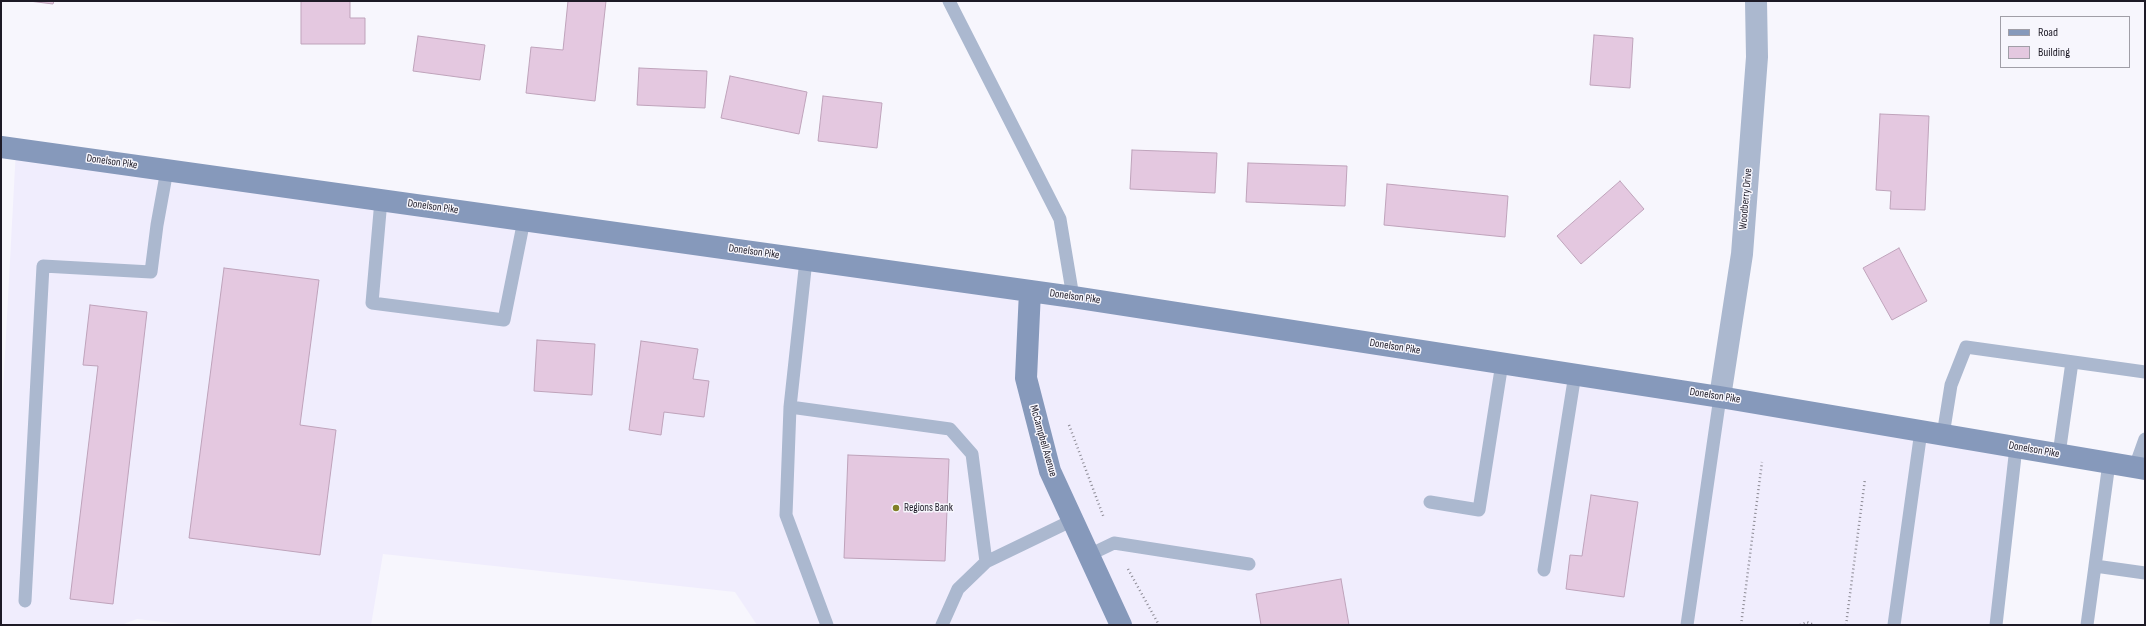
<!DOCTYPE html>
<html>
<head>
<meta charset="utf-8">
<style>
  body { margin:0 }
  #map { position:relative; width:2146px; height:626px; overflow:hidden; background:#f7f6fd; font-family:"Sofia Sans Condensed",sans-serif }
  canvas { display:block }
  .frame { position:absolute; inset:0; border:2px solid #1d1a26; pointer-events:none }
  .legend { position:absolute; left:2000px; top:16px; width:130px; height:52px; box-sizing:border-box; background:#f7f6fd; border:1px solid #a09ea7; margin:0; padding:5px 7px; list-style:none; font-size:12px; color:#1d1a26 }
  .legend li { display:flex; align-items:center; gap:8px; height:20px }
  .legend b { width:20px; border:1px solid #a09ea7 }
</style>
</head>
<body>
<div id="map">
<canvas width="2146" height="626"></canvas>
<div class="frame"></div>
<ul class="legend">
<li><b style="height:5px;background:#8699bb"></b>Road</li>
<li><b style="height:11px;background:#e4c8e0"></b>Building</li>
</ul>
</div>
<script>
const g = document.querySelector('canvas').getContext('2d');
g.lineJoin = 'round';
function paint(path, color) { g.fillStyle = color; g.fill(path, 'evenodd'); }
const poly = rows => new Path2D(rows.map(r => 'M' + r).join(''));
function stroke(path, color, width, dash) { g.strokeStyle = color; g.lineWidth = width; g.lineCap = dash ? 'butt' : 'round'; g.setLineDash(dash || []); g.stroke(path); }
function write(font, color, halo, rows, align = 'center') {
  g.font = font + ' "Sofia Sans Condensed",sans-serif'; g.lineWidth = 3; g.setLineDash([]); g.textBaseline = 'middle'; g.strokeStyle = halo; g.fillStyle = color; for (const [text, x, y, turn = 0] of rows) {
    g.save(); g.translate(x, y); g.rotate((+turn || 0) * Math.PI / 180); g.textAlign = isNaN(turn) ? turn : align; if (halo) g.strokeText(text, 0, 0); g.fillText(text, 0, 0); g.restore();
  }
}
paint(poly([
  [16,149,2016,447,1999,625,757,625,735,592,383,554,371,625,190,625,137,619,121,625,1,625,1,428]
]), '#f0edfd');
const building = poly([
  [29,1,54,1,53,4,29,1],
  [301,1,350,1,350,18,365,18,365,44,301,44,301,1],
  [568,1,606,1,595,101,526,93,531,47,563,50,568,1],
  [1594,35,1633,38,1630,88,1590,85,1594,35],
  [418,36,485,45,480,80,413,71,418,36],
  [639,68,707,71,705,108,637,105,639,68],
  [730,76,807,92,799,134,721,118,730,76],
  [823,96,882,103,877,148,818,141,823,96],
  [1880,114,1929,116,1925,210,1890,209,1891,191,1876,190,1880,114],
  [1132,150,1217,153,1215,193,1130,189,1132,150],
  [1248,163,1347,166,1345,206,1246,202,1248,163],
  [1620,181,1644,209,1581,264,1557,236,1620,181],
  [1387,184,1508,196,1505,237,1384,225,1387,184],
  [1899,248,1927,301,1892,320,1863,268,1899,248],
  [224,268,319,280,300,425,336,430,320,555,189,538,224,268],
  [90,305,147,312,113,604,70,599,98,366,83,365,90,305],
  [537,340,595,344,592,395,534,391,537,340],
  [641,341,698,349,693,379,709,381,704,417,664,412,661,435,629,430,641,341],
  [848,455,949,459,945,561,844,558,848,455],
  [1591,495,1638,502,1624,597,1566,589,1570,555,1582,556,1591,495],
  [1341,579,1349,625,1261,625,1256,594,1341,579]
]);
paint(building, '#e4c8e0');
stroke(building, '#bfa3bb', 1);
stroke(poly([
  [1069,425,1104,518],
  [1128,569,1159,625],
  [1741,625,1762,462],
  [1800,625,1807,622,1814,625],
  [1846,625,1865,479]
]), '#8c8a94', 2.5, [1, 3]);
stroke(poly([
  [949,1,1060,219,1073,297],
  [381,200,372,303,504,320,524,220],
  [806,260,790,407,786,515,827,625],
  [790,407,950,429,972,454,986,562,958,589,942,625],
  [1943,435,1951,385,1966,347,2145,372],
  [2059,454,2072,362],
  [2109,463,2095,566,2145,573],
  [2135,467,2145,439],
  [1430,502,1479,510,1502,363],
  [1089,555,1114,543,1249,564],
  [986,562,1073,520],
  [1544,570,1575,374],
  [25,601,43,266,151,272,157,225,167,170],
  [1687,625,1720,397],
  [1894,625,1921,431],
  [1996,625,2016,447],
  [2087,625,2095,566]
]), '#abb8cf', 13);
stroke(poly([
  [1720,397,1742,254,1757,57,1756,1]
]), '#abb8cf', 22);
stroke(poly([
  [1,147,1073,297,1720,397,2145,469],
  [1030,291,1026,378,1050,471,1121,625]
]), '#8699bb', 22);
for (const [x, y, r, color] of [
  [896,508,4,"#817f27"]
]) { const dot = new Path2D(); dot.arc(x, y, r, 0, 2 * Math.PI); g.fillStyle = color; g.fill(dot); stroke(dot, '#f7f6fd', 1.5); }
write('11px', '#1d1a26', '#f7f6fd', [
  ["Donelson Pike",112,162,8],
  ["Woodberry Drive",1746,199,-85],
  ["Donelson Pike",433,207,8],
  ["Donelson Pike",754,252,8],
  ["Donelson Pike",1075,297,8],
  ["Donelson Pike",1395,347,9],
  ["Donelson Pike",1715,396,9],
  ["McCampbell Avenue",1043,441,74],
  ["Donelson Pike",2034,450,10]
]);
write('11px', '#1d1a26', '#f7f6fd', [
  ["Regions Bank",904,508]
], 'left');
</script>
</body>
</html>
